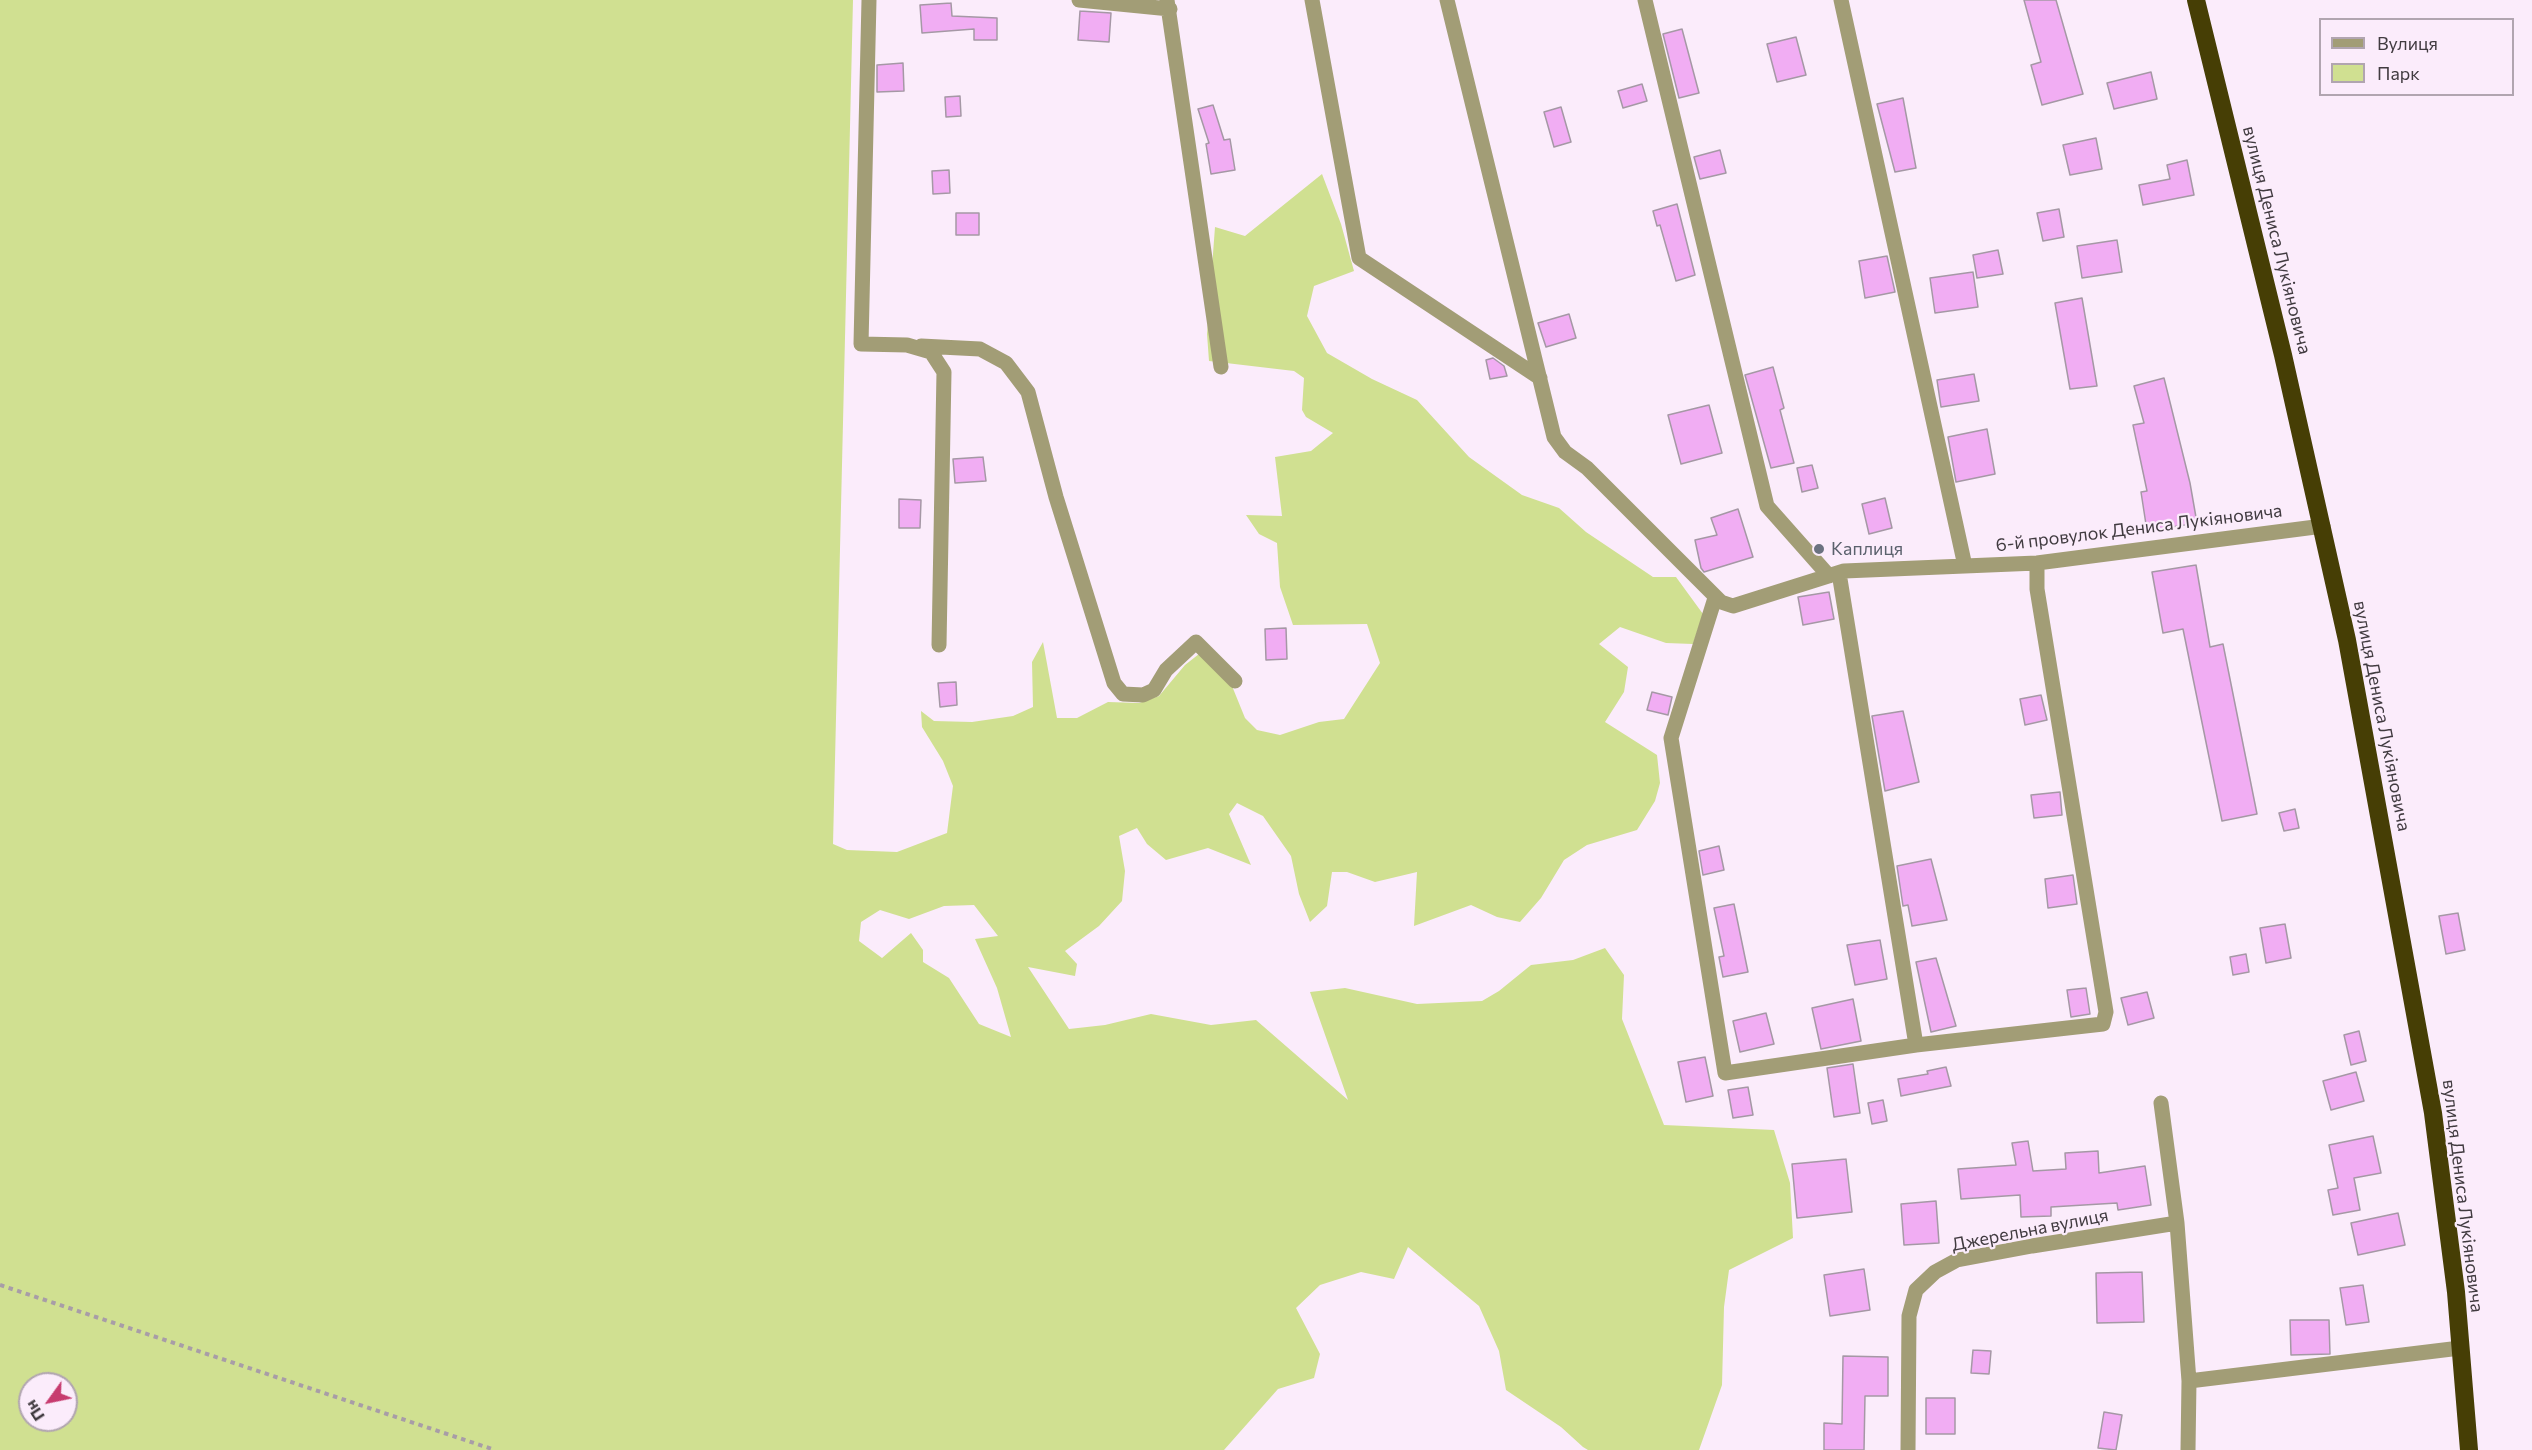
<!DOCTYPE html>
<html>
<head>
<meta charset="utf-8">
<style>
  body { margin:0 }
  #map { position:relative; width:2532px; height:1450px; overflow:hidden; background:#fbecfb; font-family:Commissioner,sans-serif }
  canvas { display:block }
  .legend { position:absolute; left:2319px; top:18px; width:195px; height:78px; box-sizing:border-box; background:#fbecfb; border:2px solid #b1a5b0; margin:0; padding:8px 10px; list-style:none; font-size:18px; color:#413b40 }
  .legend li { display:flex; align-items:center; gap:12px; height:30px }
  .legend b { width:30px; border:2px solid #b1a5b0 }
  .north { position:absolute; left:18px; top:1372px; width:60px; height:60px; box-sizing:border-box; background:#fbecfb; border:2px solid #b1a5b0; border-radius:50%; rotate:237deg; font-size:16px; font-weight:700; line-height:24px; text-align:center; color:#413b40 }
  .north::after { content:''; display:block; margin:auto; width:21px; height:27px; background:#c73b6f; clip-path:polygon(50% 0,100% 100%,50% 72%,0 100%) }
</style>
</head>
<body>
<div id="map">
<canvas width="2532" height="1450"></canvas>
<ul class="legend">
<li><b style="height:8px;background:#a29d76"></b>Вулиця</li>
<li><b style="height:16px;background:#d0e091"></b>Парк</li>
</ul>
<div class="north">Пн</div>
</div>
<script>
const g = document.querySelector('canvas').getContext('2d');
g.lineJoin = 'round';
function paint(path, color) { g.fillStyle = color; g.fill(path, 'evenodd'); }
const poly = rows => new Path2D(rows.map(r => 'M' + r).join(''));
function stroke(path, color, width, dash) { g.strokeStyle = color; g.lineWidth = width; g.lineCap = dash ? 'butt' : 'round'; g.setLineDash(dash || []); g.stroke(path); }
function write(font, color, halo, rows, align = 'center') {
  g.font = font + ' Commissioner,sans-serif'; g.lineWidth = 4.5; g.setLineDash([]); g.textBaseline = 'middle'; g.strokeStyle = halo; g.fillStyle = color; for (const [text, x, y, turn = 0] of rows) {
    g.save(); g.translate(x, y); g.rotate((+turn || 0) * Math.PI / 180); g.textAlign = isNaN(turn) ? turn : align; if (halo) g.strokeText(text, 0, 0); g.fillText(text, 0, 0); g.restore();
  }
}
paint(poly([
  [0,0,853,0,833,844,847,850,897,852,947,833,953,786,943,761,922,727,921,711,934,721,972,722,1013,716,1033,707,1032,662,1043,642,1057,718,1077,718,1108,702,1139,703,1159,696,1185,665,1199,654,1232,686,1245,718,1257,730,1280,735,1319,722,1344,719,1380,663,1367,624,1293,625,1280,587,1277,543,1259,534,1246,515,1282,516,1275,457,1311,451,1333,433,1306,417,1302,410,1304,378,1294,371,1209,361,1207,334,1215,227,1245,236,1322,174,1341,224,1354,271,1314,286,1307,316,1327,353,1372,379,1417,400,1469,457,1522,495,1559,508,1586,532,1653,577,1676,577,1703,614,1693,644,1666,643,1620,627,1599,644,1628,667,1624,692,1605,722,1657,755,1660,783,1655,801,1637,830,1587,845,1564,860,1541,898,1520,922,1497,917,1471,905,1414,926,1417,872,1375,882,1347,872,1332,872,1327,906,1310,922,1299,894,1291,856,1263,816,1237,803,1229,814,1251,865,1208,848,1166,860,1147,844,1137,828,1119,836,1125,871,1122,901,1099,926,1065,951,1077,964,1075,976,1028,967,1069,1029,1105,1025,1151,1014,1211,1025,1256,1020,1348,1100,1310,992,1345,988,1417,1004,1482,1001,1499,991,1531,965,1573,960,1605,948,1624,975,1622,1019,1664,1125,1774,1130,1790,1183,1793,1238,1729,1270,1724,1307,1722,1385,1699,1450,1588,1450,1583,1447,1561,1427,1506,1390,1499,1351,1479,1306,1408,1247,1394,1279,1361,1272,1320,1285,1296,1308,1320,1354,1314,1378,1278,1389,1224,1450,0,1450],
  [974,905,998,936,975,939,997,988,1011,1037,979,1024,949,978,923,962,923,950,911,933,882,958,859,941,861,922,880,910,909,919,944,906],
  [30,1384,66,1384,66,1420,30,1420]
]), '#d0e091');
const building = poly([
  [2024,0,2056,0,2083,94,2042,105,2031,65,2041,62,2024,0],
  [951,3,952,16,997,18,997,40,974,40,974,29,922,33,920,5,951,3],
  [1080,11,1111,13,1109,42,1078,40,1080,11],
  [1682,29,1699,93,1679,98,1663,34,1682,29],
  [1796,37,1806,75,1777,82,1767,44,1796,37],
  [903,63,904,91,877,92,877,65,903,63],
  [2151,72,2157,99,2114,109,2107,83,2151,72],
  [1642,84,1647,101,1623,108,1618,91,1642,84],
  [960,96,961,116,946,117,945,97,960,96],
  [1903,98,1916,168,1895,172,1877,104,1903,98],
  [1213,105,1224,140,1230,139,1235,170,1211,174,1206,144,1209,143,1198,109,1213,105],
  [1561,107,1571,142,1554,147,1544,112,1561,107],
  [2096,138,2102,169,2070,175,2063,145,2096,138],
  [1720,150,1726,173,1700,179,1694,157,1720,150],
  [2187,160,2194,195,2143,205,2139,185,2170,179,2167,165,2187,160],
  [949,170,950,193,933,194,932,171,949,170],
  [1677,204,1695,275,1676,281,1660,225,1657,226,1653,211,1677,204],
  [2059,209,2064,237,2043,241,2037,213,2059,209],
  [956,213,979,213,979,235,956,235,956,213],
  [2117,240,2122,272,2082,278,2077,246,2117,240],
  [1998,250,2003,274,1977,278,1973,255,1998,250],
  [1887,256,1895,292,1865,298,1859,261,1887,256],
  [1973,272,1978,307,1935,313,1930,278,1973,272],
  [2082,298,2097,386,2070,389,2055,303,2082,298],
  [1569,314,1576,338,1546,347,1538,323,1569,314],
  [1493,358,1504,366,1507,376,1490,379,1486,360,1493,358],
  [1773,367,1784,408,1780,410,1794,463,1771,468,1745,375,1773,367],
  [1974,374,1979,401,1941,407,1937,380,1974,374],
  [2164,378,2190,483,2197,523,2147,531,2141,492,2147,491,2133,425,2144,423,2134,386,2164,378],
  [1709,405,1722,453,1681,464,1668,415,1709,405],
  [1987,429,1995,474,1956,482,1948,437,1987,429],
  [983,457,986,481,955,483,953,459,983,457],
  [1812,465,1818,488,1802,492,1797,468,1812,465],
  [1885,498,1892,528,1869,534,1862,504,1885,498],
  [899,499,921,500,920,528,899,528,899,499],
  [1738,509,1753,557,1704,572,1701,568,1695,540,1717,535,1711,518,1738,509],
  [2196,565,2210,647,2223,644,2257,814,2222,821,2183,629,2163,633,2152,572,2196,565],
  [1829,592,1834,619,1803,625,1798,597,1829,592],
  [1286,628,1287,659,1266,660,1265,629,1286,628],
  [956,682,957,705,940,707,938,683,956,682],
  [1652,692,1672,697,1668,715,1647,710,1652,692],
  [2041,695,2047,720,2025,725,2020,699,2041,695],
  [1903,711,1919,782,1885,791,1872,716,1903,711],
  [2060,792,2062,815,2034,818,2031,795,2060,792],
  [2295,809,2299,828,2284,831,2279,813,2295,809],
  [1719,846,1724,870,1703,875,1699,851,1719,846],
  [1931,859,1947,920,1912,926,1908,905,1903,906,1897,866,1931,859],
  [2073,875,2077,904,2048,908,2045,879,2073,875],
  [1734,904,1748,972,1723,977,1719,957,1724,956,1714,908,1734,904],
  [2458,913,2465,950,2446,954,2439,916,2458,913],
  [2285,924,2291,958,2266,963,2260,928,2285,924],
  [1880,940,1887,979,1855,985,1847,945,1880,940],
  [2246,954,2249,972,2233,975,2230,957,2246,954],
  [1936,958,1956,1026,1931,1032,1916,962,1936,958],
  [2086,988,2090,1014,2071,1017,2067,990,2086,988],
  [2147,992,2154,1018,2128,1025,2121,998,2147,992],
  [1853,999,1861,1041,1821,1049,1812,1008,1853,999],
  [1766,1013,1774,1044,1740,1052,1733,1021,1766,1013],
  [2359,1031,2366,1061,2351,1065,2344,1035,2359,1031],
  [1705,1057,1713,1096,1686,1102,1678,1062,1705,1057],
  [1853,1064,1860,1113,1834,1117,1827,1068,1853,1064],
  [1946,1067,1951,1086,1901,1096,1898,1079,1928,1074,1927,1071,1946,1067],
  [2356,1072,2364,1101,2331,1110,2323,1081,2356,1072],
  [1748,1087,1753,1115,1733,1118,1728,1090,1748,1087],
  [1883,1100,1887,1121,1872,1124,1868,1103,1883,1100],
  [2373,1136,2381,1173,2354,1178,2360,1210,2333,1215,2328,1190,2338,1188,2329,1145,2373,1136],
  [2028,1141,2033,1171,2066,1169,2065,1153,2098,1151,2099,1173,2145,1166,2151,1205,2118,1210,2117,1203,2051,1207,2051,1216,2021,1217,2020,1195,1961,1199,1958,1169,2016,1165,2012,1143,2028,1141],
  [1846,1159,1852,1212,1797,1218,1792,1164,1846,1159],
  [1936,1201,1939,1243,1904,1245,1901,1204,1936,1201],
  [2398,1213,2405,1245,2358,1255,2351,1223,2398,1213],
  [1864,1269,1870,1310,1830,1316,1824,1275,1864,1269],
  [2142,1272,2144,1322,2097,1323,2096,1273,2142,1272],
  [2363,1285,2369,1322,2346,1325,2340,1288,2363,1285],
  [2290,1320,2329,1320,2330,1354,2291,1355,2290,1320],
  [1973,1350,1991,1351,1989,1374,1971,1373,1973,1350],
  [1843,1356,1888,1357,1888,1396,1865,1396,1864,1450,1824,1450,1824,1423,1842,1424,1843,1356],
  [1926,1398,1955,1398,1955,1434,1926,1434,1926,1398],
  [2104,1412,2122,1415,2116,1450,2098,1448,2104,1412]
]);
paint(building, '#f1adf3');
stroke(building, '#a598a5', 1.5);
stroke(poly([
  [0,1285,495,1450]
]), '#a89da7', 4, [4.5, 4.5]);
stroke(poly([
  [869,0,861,344,907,345,931,352,944,372,939,645],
  [1079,0,1170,9],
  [1167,0,1221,367],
  [1312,0,1359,258,1540,378],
  [1447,0,1554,437,1565,452,1587,468,1721,602,1733,606,1844,571,2037,563,2323,526],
  [1645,0,1767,506,1829,576],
  [1841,0,1965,566],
  [921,346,980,349,1006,363,1028,392,1056,497,1114,683,1123,694,1143,695,1154,690,1166,670,1196,642,1235,681],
  [1839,573,1916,1045],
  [1715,598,1671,738,1725,1073,1916,1045,2103,1024,2106,1012,2037,589,2037,563],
  [2161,1103,2177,1223,2189,1381,2188,1450],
  [2189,1381,2460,1348],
  [1908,1450,1909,1316,1916,1290,1935,1272,1957,1260,2032,1246,2177,1223]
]), '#a29d76', 15);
stroke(poly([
  [2196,0,2283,355,2347,640,2433,1113,2456,1292,2469,1450]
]), '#463e05', 18);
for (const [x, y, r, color] of [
  [1819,549,6,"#6b7280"]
]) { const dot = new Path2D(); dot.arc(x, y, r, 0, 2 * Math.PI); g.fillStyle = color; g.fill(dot); stroke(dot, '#fbecfb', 2); }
write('18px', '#413b40', '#fbecfb', [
  ["вулиця Дениса Лукіяновича",2277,240,76],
  ["6-й провулок Дениса Лукіяновича",2139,528,-7],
  ["вулиця Дениса Лукіяновича",2382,716,79],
  ["вулиця Дениса Лукіяновича",2463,1196,83],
  ["Джерельна вулиця",2030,1230,-11]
]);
write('18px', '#5b616d', '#fbecfb', [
  ["Каплиця",1831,549]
], 'left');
</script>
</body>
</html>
